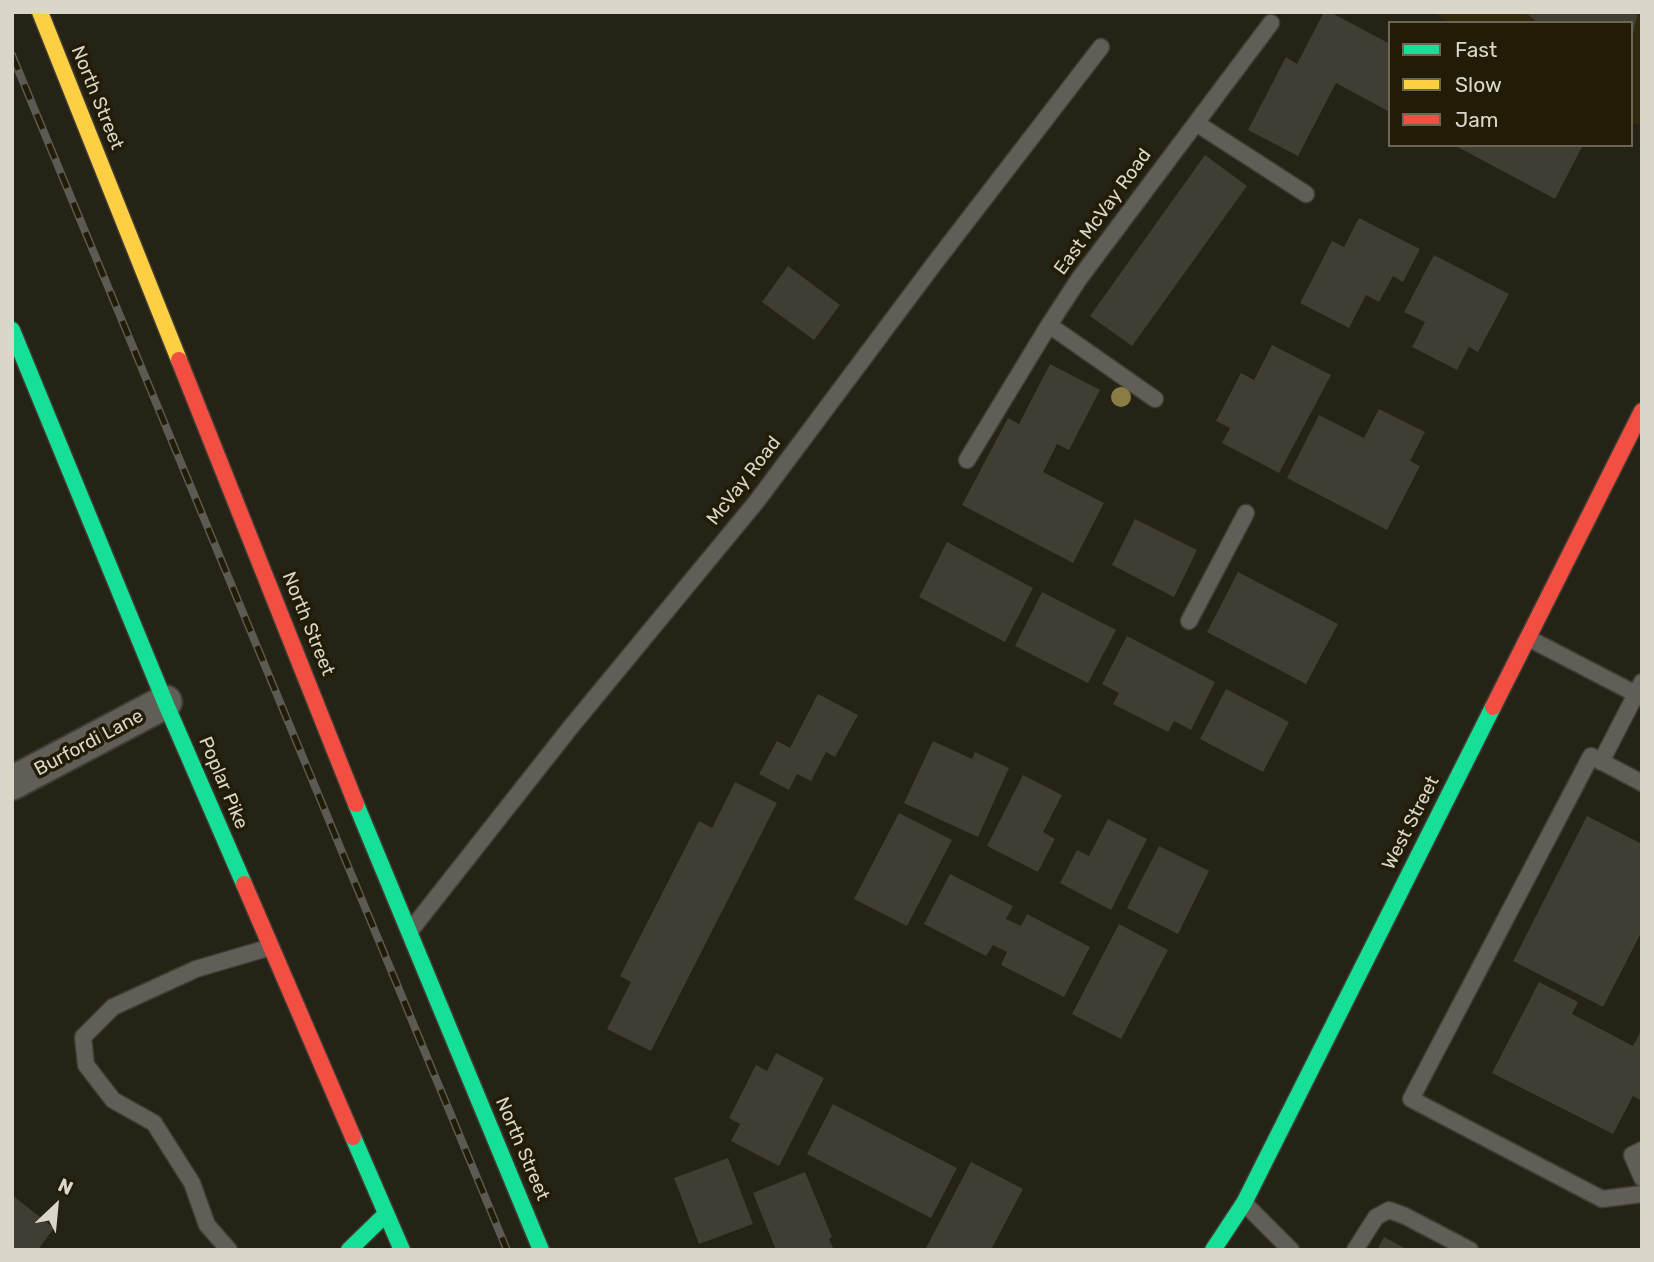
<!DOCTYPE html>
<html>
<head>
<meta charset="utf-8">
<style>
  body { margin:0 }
  #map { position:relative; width:1654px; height:1262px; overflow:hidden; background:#252216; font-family:Rubik,sans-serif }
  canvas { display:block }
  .frame { position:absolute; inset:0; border:14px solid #dad6c9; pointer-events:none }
  .legend { position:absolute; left:1388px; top:21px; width:245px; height:126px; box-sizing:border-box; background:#221c07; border:2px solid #6c6655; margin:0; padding:9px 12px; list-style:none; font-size:21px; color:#dad6c9 }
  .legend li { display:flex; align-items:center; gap:14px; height:35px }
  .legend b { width:35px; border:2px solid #6c6655 }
  .north { position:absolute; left:21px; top:1171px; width:70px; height:70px; -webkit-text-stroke:5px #221c07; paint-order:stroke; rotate:26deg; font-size:19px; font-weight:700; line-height:28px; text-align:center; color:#dad6c9 }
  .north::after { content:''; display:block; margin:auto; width:24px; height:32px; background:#dad6c9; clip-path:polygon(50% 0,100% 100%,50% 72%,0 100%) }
</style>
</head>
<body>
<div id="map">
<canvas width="1654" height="1262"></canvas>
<div class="frame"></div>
<ul class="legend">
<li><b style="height:9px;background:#16e098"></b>Fast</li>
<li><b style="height:9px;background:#ffcf43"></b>Slow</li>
<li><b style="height:9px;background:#f24e42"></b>Jam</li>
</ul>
<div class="north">N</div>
</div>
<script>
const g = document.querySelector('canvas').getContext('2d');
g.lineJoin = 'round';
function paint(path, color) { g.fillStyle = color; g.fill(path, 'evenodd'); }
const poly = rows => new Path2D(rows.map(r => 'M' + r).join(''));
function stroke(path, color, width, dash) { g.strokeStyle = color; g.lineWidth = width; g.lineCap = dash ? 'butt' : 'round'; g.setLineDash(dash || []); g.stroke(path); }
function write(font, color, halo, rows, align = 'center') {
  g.font = font + ' Rubik,sans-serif'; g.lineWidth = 7; g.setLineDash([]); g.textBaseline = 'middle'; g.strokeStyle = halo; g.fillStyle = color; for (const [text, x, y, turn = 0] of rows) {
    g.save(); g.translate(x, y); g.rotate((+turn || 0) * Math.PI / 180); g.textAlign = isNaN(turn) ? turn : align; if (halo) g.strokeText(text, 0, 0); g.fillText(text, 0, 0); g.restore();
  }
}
paint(poly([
  [1433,12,1642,12,1642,126,1631,123,1631,23,1450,23]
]), '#312a0f');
paint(poly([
  [1324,12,1330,12,1390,44,1390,112,1336,83,1298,156,1248,130,1286,57,1297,64],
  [1525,12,1638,12,1632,38,1631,23,1538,23],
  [1454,145,1583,145,1555,199],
  [1205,155,1247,186,1132,346,1090,316],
  [1359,218,1420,249,1403,282,1393,276,1379,302,1366,295,1349,328,1300,303,1332,241,1344,247],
  [1434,255,1509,294,1478,352,1469,347,1457,370,1412,347,1425,322,1404,312],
  [788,266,840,305,814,340,762,302],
  [1272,345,1331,375,1279,473,1222,443,1230,428,1216,421,1241,373,1254,380],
  [1050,364,1100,390,1069,450,1057,444,1043,472,1104,503,1073,563,962,505,1008,418,1019,424],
  [1379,409,1425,432,1410,461,1420,466,1387,530,1287,478,1319,415,1364,438],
  [1135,519,1197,550,1174,597,1112,565],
  [947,542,1033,588,1005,642,919,597],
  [1238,572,1338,624,1306,684,1207,632],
  [1042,592,1116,630,1088,683,1015,646],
  [1127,636,1215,682,1191,730,1174,721,1168,732,1113,704,1119,693,1102,684],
  [1226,689,1289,722,1263,772,1200,739],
  [818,694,858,715,835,757,826,752,811,781,797,774,789,790,759,774,777,741,790,748],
  [933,741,972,759,975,752,1009,768,978,837,904,803],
  [1023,775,1062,795,1043,832,1055,839,1038,872,987,846],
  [735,782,777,803,651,1051,607,1029,631,982,620,976,699,821,712,828],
  [899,813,952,840,907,926,854,899],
  [1587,816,1642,844,1642,931,1603,1007,1513,961],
  [1108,819,1147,839,1111,910,1060,883,1077,850,1089,856],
  [1159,846,1209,871,1178,934,1127,908],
  [950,874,1013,906,1006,919,1021,926,1027,914,1090,947,1064,997,1001,965,1007,952,993,945,986,956,924,924],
  [1119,924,1168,950,1121,1039,1072,1014],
  [1539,982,1578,1002,1572,1014,1633,1046,1642,1029,1642,1101,1633,1096,1613,1134,1492,1073],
  [776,1053,824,1078,779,1166,731,1141,740,1124,729,1118,756,1065,767,1071],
  [833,1104,957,1168,931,1218,807,1154],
  [728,1158,753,1224,699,1244,674,1178],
  [971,1162,1023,1189,991,1250,925,1250],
  [805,1172,832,1237,829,1239,834,1250,776,1250,753,1193],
  [12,1195,54,1228,40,1247,44,1250,12,1250],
  [1384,1237,1408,1250,1377,1250]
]), '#403d33');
const lane = poly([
  [1196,123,1306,194],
  [1155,399,1049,325,1079,279,1271,23],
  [967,460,1049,325],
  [1189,621,1246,513],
  [1528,638,1636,694,1642,682],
  [1601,762,1636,694,1642,697],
  [1642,783,1591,756,1411,1099,1602,1199,1642,1194],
  [410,931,570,728,757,501,934,264,1101,47],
  [1642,1150,1632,1155,1642,1178],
  [1244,1203,1291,1250],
  [229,1250,207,1225,192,1183,154,1123,113,1100,86,1065,83,1037,113,1007,196,969,271,947],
  [1355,1250,1376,1217,1389,1210,1405,1216,1470,1250]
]);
const street = poly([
  [12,783,165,702]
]);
const fast = poly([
  [12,330,165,702,244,884],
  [356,804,541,1250],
  [353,1137,402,1250],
  [349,1250,386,1214],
  [1213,1250,1244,1203,1493,707]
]);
const slow = poly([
  [40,12,179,360]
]);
const jam = poly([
  [179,360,356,804],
  [1493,707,1642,411],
  [244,884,353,1137]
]);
stroke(lane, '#3f3c33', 19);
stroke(street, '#3f3c33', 37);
stroke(fast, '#3f3c33', 19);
stroke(slow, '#3f3c33', 19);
stroke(jam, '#3f3c33', 19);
stroke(lane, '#605e56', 16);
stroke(street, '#605e56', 33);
stroke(fast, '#16e098', 16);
stroke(slow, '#ffcf43', 16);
stroke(jam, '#f24e42', 16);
const rail = poly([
  [12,55,507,1250]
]);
stroke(rail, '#5c5a52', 8);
stroke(rail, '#221c07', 5, [16]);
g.fillStyle = '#8a7c45';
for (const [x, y] of [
  [1121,397]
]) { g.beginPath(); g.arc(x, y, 10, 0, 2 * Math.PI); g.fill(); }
write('19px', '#dad6c9', '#221c07', [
  ["North Street",97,98,68],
  ["East McVay Road",1103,212,-54],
  ["McVay Road",744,481,-52],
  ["North Street",308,624,68],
  ["Burfordi Lane",89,743,-28],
  ["Poplar Pike",223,783,67],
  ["West Street",1411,823,-63],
  ["North Street",522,1149,67]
]);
</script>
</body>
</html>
